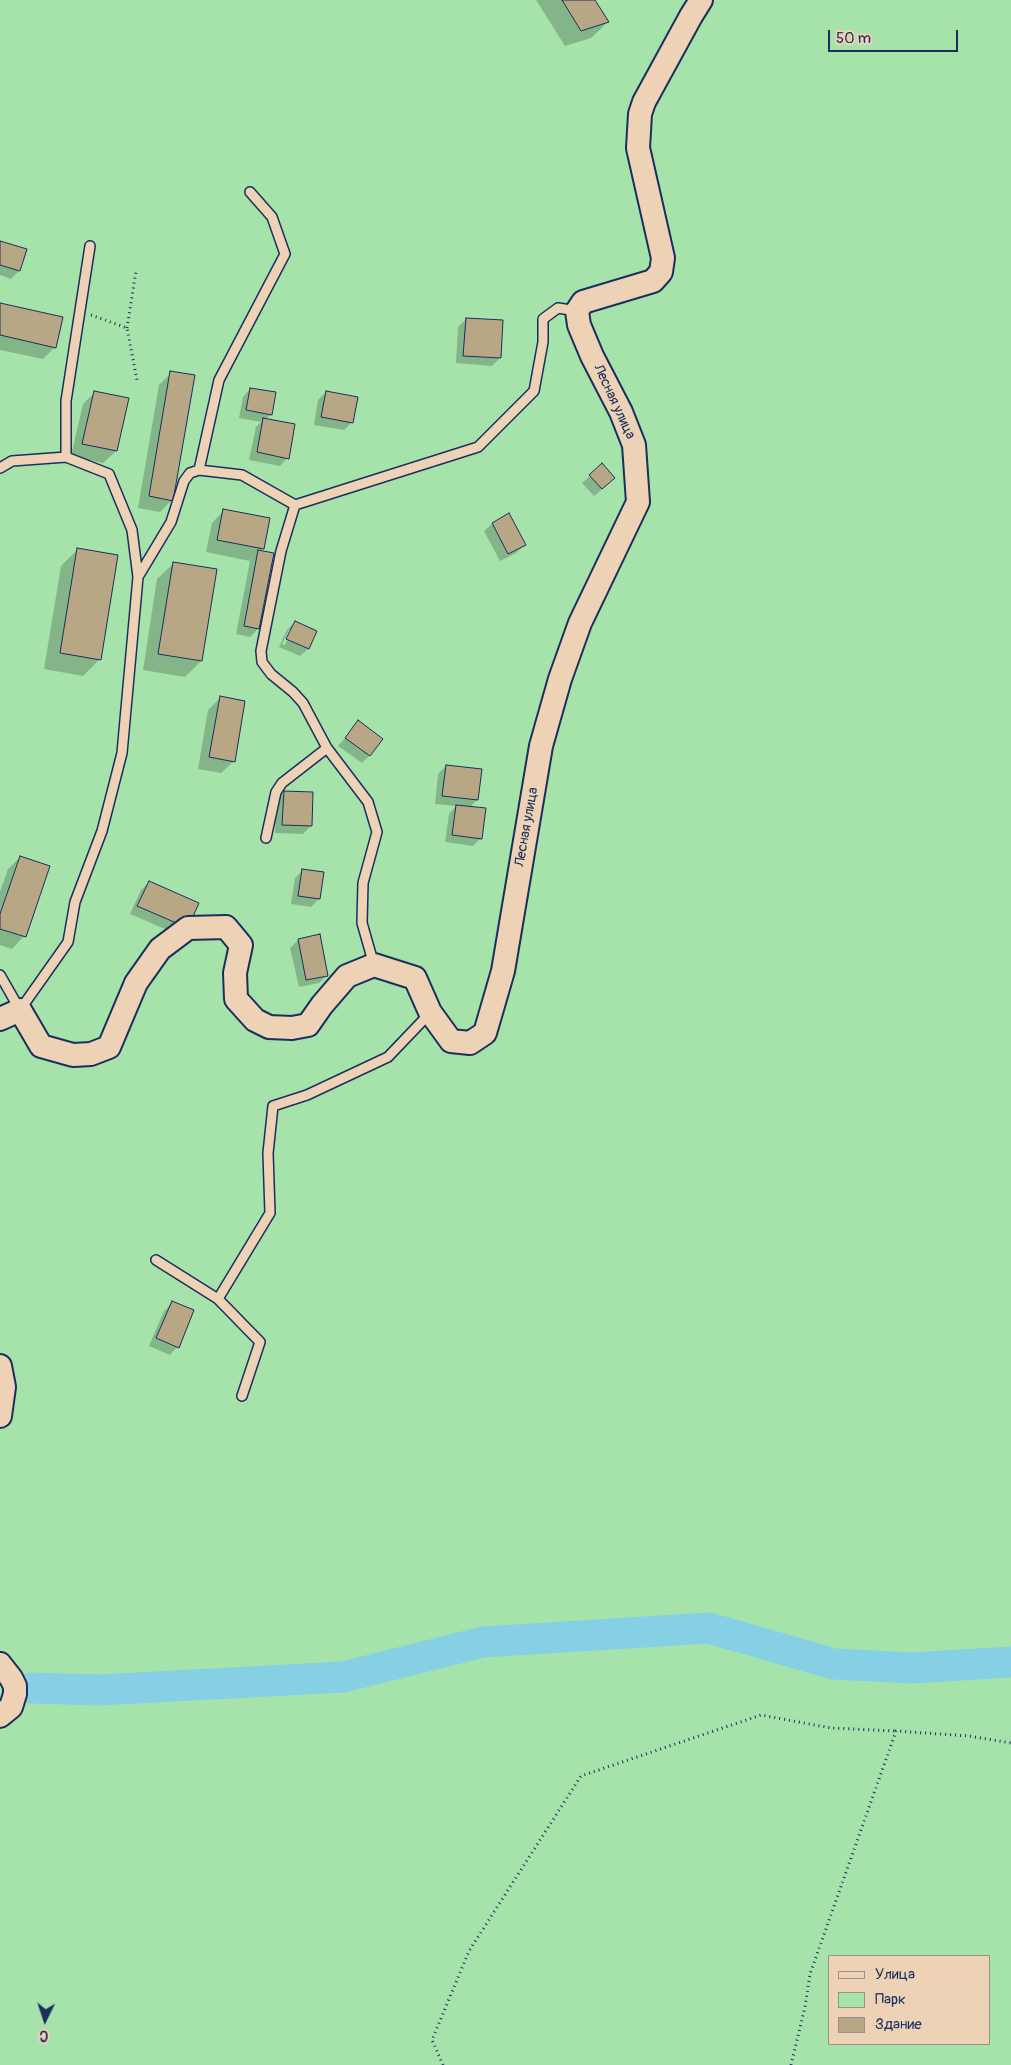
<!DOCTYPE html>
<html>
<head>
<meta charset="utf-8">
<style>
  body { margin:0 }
  #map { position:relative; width:1011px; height:2065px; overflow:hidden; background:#e7cca9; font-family:Pangolin,sans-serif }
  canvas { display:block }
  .legend { position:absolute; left:828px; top:1955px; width:162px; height:90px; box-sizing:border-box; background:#eed2b5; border:1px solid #9a9192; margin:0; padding:6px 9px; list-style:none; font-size:15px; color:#1b2f5e }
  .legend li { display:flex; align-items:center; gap:10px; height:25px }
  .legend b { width:25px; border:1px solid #9a9192 }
  .north { position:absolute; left:20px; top:1995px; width:50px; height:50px; -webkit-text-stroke:4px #eed2b5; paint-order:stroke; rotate:184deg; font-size:14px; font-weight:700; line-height:20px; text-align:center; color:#1b2f5e }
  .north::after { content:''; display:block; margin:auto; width:18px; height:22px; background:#1b2f5e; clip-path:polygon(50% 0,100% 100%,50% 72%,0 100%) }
  .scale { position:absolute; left:828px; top:30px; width:130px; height:22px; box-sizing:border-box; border:2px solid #1b2f5e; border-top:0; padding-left:6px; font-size:15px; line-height:18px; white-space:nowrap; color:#1b2f5e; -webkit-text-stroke:4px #eed2b5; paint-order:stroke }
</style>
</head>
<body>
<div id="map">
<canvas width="1011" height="2065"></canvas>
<ul class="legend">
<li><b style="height:6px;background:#eed2b5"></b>Улица</li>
<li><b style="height:14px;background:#a5e3ab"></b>Парк</li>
<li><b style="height:14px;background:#b8a785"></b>Здание</li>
</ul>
<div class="north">С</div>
<div class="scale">50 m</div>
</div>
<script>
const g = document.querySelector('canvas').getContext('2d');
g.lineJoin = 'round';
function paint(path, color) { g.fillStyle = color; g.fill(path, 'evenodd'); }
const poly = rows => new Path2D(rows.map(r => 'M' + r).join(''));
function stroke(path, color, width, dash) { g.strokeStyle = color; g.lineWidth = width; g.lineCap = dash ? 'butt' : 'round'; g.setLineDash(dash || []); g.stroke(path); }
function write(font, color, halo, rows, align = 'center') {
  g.font = font + ' Pangolin,sans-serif'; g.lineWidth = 4.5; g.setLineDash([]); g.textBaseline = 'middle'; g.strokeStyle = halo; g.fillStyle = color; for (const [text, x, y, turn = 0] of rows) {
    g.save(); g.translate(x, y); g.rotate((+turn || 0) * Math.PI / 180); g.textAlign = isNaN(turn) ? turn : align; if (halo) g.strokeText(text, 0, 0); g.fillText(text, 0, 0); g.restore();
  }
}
paint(poly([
  [0,0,1011,0,1011,2065,0,2065],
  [830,1956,990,1956,990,2044,830,2044]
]), '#a5e3ab');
paint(poly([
  [536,0,594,0,608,22,591,38,565,46],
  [0,242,19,271,11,279,0,275],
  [0,305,55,347,43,359,0,350],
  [466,319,500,358,492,366,456,363,458,327],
  [171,373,172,500,160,512,138,508,159,385],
  [250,389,271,414,266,419,287,458,280,466,249,460,256,427,261,422,239,418,243,397],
  [95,392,127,399,116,451,103,463,71,456,83,404],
  [326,392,352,422,344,430,314,425,318,400],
  [590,476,606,486,594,496,582,483],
  [224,510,269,519,263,549,260,552,258,629,250,637,236,634,250,561,206,552,212,523],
  [492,524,524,545,516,553,500,561,484,531],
  [78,549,100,659,83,676,44,669,61,566],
  [174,563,201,661,185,677,143,670,157,579],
  [295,622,316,632,308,649,300,656,279,647,287,630],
  [289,630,292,630,285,645,282,644],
  [220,698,234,761,221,773,198,769,208,710],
  [359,722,369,756,362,763,338,746],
  [446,766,477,800,469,808,481,838,473,846,445,842,449,814,456,806,435,804,438,774],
  [284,792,311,826,303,834,275,833,276,800],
  [20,857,24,936,12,949,0,945,0,892,8,869],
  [303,870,319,899,311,907,291,904,295,878],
  [149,882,197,903,179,935,130,914,141,890],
  [298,940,327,975,319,983,299,987,290,948],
  [172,1303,177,1347,170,1355,149,1346,164,1311]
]), '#0003');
stroke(poly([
  [31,1688,99,1690,343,1677,483,1642,709,1628,834,1664,912,1668,1011,1662]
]), '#85d0e5', 31);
const building = poly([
  [562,0,595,0,609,22,581,31,562,0],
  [0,241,27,249,20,271,0,265,0,241],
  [0,303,63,317,56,348,0,335,0,303],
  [466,318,503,320,501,358,463,356,466,318],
  [170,371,195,375,173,501,149,496,170,371],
  [250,388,276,392,272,415,246,410,250,388],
  [94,391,129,398,117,451,82,444,94,391],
  [326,391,358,397,353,423,321,417,326,391],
  [263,418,295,424,289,459,257,452,263,418],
  [602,463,615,478,602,489,589,475,602,463],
  [223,509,270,518,264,549,217,540,223,509],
  [509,513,526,545,508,554,492,523,509,513],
  [77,548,118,555,101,660,60,653,77,548],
  [258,550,274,553,259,629,244,626,258,550],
  [173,562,217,569,202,661,158,654,173,562],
  [295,621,317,631,309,649,286,639,295,621],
  [220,696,245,701,235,762,209,757,220,696],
  [358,720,383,739,370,756,345,738,358,720],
  [446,765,482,769,478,800,442,796,446,765],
  [284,791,313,792,312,826,282,825,284,791],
  [456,805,486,808,482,839,452,835,456,805],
  [20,856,50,866,26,937,0,929,0,914,20,856],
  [302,869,324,872,320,899,298,896,302,869],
  [149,881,199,903,188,928,137,906,149,881],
  [320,934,328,976,306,980,298,939,320,934],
  [172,1301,194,1310,179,1348,156,1338,172,1301]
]);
paint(building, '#b8a785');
stroke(building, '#1b2f5e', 1);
const service = poly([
  [66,457,66,401,90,246],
  [0,468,12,461,66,457,109,474,132,530,138,577],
  [199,470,219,380,285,254,272,217,250,192],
  [327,748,368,802,377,832,363,883,362,923,374,965],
  [266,838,276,792,282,783,327,748,303,703,293,692,271,674,262,662,261,651,281,551,295,505,478,447,534,391,543,342,543,319,558,308,577,311],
  [0,975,20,1010,68,942,75,902,102,831,122,753,138,577,171,522,184,481,190,473,199,470,242,475,295,505],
  [156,1260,218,1299,270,1213,268,1153,273,1106,307,1095,388,1057,430,1013],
  [218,1299,260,1342,242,1396]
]);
const tertiary = poly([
  [0,1019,20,1010,41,1046,73,1055,91,1054,109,1047,136,983,160,949,188,928,226,927,241,945,235,973,236,999,255,1020,269,1027,292,1028,308,1025,322,1005,347,976,374,965,415,978,430,1012,451,1041,470,1043,485,1033,503,971,541,746,560,679,580,623,638,502,634,445,621,412,592,356,579,325,577,311,583,302,653,281,661,272,663,258,638,148,640,114,644,102,691,16,701,0],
  [0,1366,4,1387,0,1416],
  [0,1664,11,1678,15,1686,15,1694,11,1707,0,1716]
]);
stroke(service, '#1b2f5e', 12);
stroke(tertiary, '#1b2f5e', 26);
stroke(poly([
  [91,315,127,328,137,380],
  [127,328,136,271],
  [443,2065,432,2040,469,1951,581,1776,761,1715,831,1728,896,1731],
  [791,2065,805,2007,810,1974,896,1731,969,1736,1011,1743]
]), '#1b2f5e', 3, [1, 4]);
stroke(service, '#eed2b5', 9);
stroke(tertiary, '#eed2b5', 22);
write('14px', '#1b2f5e', '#eed2b5', [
  ["Лесная улица",614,402,65],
  ["Лесная улица",527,827,-80]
]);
</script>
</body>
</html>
